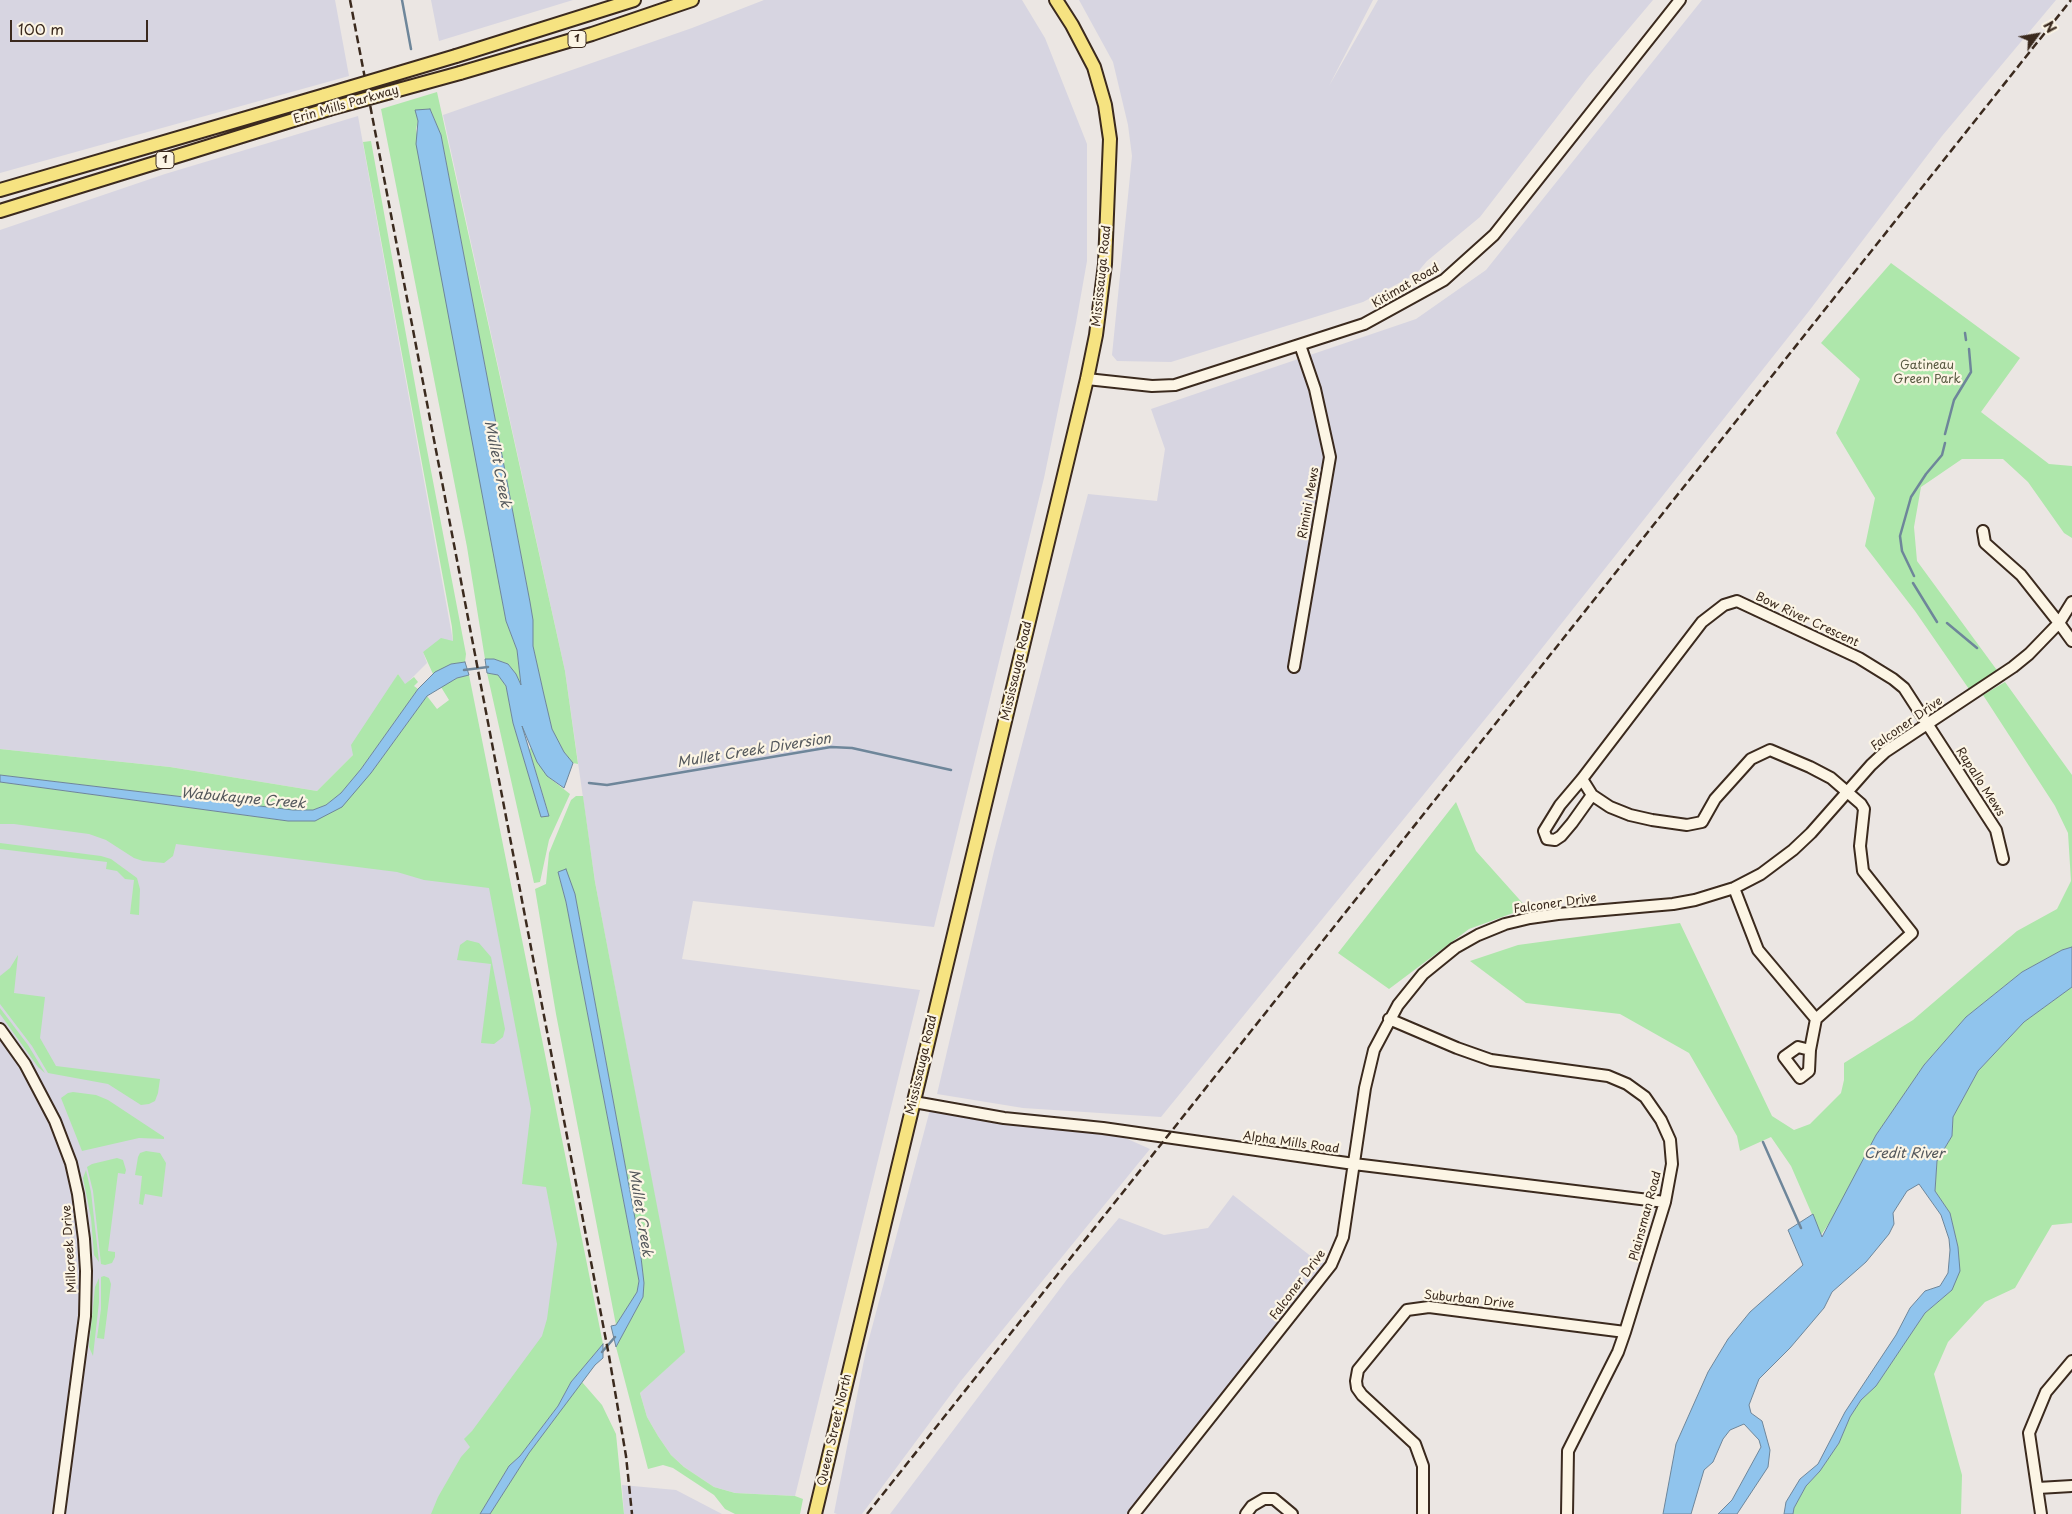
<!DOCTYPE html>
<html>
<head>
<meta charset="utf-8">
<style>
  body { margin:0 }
  #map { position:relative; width:2072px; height:1514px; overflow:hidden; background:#ebe6e3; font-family:"Playpen Sans",sans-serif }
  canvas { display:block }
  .north { position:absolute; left:2012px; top:10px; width:50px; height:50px; -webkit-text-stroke:4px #fcf5e5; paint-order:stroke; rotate:58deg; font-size:14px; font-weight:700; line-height:20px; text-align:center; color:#3b2a1e }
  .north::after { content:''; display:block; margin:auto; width:18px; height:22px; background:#3b2a1e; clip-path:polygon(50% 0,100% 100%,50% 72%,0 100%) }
  .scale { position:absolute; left:10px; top:20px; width:138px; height:22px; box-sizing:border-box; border:2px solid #3b2a1e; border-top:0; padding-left:6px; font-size:15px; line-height:18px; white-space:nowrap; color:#3b2a1e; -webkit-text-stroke:4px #fcf5e5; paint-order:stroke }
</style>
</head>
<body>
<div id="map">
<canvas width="2072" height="1514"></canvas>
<div class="north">N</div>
<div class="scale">100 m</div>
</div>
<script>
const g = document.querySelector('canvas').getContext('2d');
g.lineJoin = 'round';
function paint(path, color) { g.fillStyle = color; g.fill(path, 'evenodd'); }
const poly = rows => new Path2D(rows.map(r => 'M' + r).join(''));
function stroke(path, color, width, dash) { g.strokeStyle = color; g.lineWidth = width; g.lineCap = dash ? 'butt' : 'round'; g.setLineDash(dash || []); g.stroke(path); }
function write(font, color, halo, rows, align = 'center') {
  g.font = font + ' "Playpen Sans",sans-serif'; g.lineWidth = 4.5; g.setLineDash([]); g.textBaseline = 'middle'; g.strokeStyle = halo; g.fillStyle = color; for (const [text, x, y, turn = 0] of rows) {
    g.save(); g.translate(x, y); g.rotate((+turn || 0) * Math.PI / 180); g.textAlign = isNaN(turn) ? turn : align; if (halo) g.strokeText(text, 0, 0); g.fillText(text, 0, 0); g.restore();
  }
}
paint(poly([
  [0,0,335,0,349,76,0,173],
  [431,0,573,0,439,41],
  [764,0,1022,0,1045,38,1087,144,1087,261,1076,323,1044,478,934,927,693,901,682,959,920,990,795,1496,735,1493,714,1487,684,1467,671,1455,658,1436,647,1417,640,1393,684,1352,595,882,565,671,443,115,692,28],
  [1079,0,1373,0,1329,86,1378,0,1653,0,1588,77,1480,217,1427,261,1416,274,1363,302,1171,362,1117,361,1112,355,1132,156,1128,125,1113,62],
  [1702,0,2056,0,1942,136,1809,311,1512,686,1161,1117,1023,1108,937,1094,994,851,1088,494,1157,501,1165,449,1151,409,1416,319,1486,270],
  [358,116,453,641,423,652,427,663,405,685,398,674,353,755,317,791,170,767,0,749,0,230,165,174],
  [0,813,499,873,575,1269,480,1514,0,1514],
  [931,1106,1103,1128,1150,1149,960,1382,862,1514,837,1514,834,1513,866,1350],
  [1233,1195,1317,1261,1331,1265,1134,1514,890,1514,1068,1278,1119,1218,1164,1235,1208,1228],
  [622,1485,676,1490,722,1514,624,1514]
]), '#d7d5e1');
paint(poly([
  [437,92,565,671,578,764,573,763,564,752,552,729,544,695,533,646,533,620,530,602,441,135,430,109,416,111,418,121,416,129,506,621,517,650,521,685,516,674,508,664,494,659,485,659,467,547,381,109],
  [371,141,424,434,466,654,465,662,451,664,433,674,423,652,441,638,453,641,452,627,363,142],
  [1891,263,2020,358,1981,412,2049,464,2072,466,2072,538,2064,533,2028,482,2003,459,1962,459,1921,487,1914,527,1917,561,1999,673,1971,692,1915,611,1865,546,1875,498,1836,433,1860,379,1821,343],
  [487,673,498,675,506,686,513,723,541,817,549,815,529,749,531,748,547,776,570,794,549,840,540,882,534,883],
  [398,674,405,684,414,677,418,682,414,686,418,689,361,769,341,793,326,805,313,810,293,810,0,775,0,749,170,767,317,791,353,755,351,745],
  [469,675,603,1344,571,1382,558,1406,520,1456,509,1466,480,1514,431,1514,438,1497,461,1457,470,1447,464,1439,472,1431,542,1336,547,1319,557,1244,546,1187,522,1184,531,1109,489,888,424,880,397,872,176,844,173,856,164,863,143,861,134,858,106,840,89,834,14,824,0,824,0,782,288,821,315,821,371,773,427,696,437,709,449,700,441,687,457,678],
  [2005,682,2072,775,2072,947,2062,950,2022,972,1966,1017,1924,1065,1876,1135,1834,1216,1821,1235,1791,1166,1771,1137,1740,1151,1737,1136,1689,1053,1620,1014,1526,1003,1470,961,1518,945,1680,923,1772,1116,1794,1130,1810,1124,1841,1093,1844,1080,1844,1063,1913,1020,2017,931,2057,909,2071,881,2068,833,2055,806,1983,695],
  [576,796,583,796,595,882,685,1352,640,1393,647,1417,658,1436,671,1455,684,1467,714,1487,735,1493,795,1496,803,1499,800,1514,735,1514,725,1509,714,1495,673,1468,663,1465,648,1469,616,1347,643,1297,644,1283,639,1240,575,894,558,872,566,902,639,1281,637,1292,616,1325,556,1014,535,889,546,884,549,853,571,800],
  [1456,802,1476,851,1527,908,1469,929,1389,989,1338,953],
  [0,843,101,856,111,859,137,878,140,889,139,915,130,914,134,880,125,879,117,871,106,869,107,862,0,849],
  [467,940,479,943,491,957,505,1029,503,1037,494,1044,481,1043,491,964,457,960,460,945],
  [18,955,14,993,45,997,40,1038,56,1066,160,1079,158,1093,155,1101,149,1104,141,1105,108,1084,48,1073,32,1046,0,1004,0,976,10,968],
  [2072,987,2072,1223,2052,1225,2015,1288,1985,1302,1948,1342,1934,1374,1962,1475,1961,1514,1793,1514,1794,1508,1806,1486,1820,1471,1839,1443,1850,1417,1861,1400,1876,1386,1925,1313,1952,1290,1958,1247,1950,1213,1935,1191,1937,1161,1952,1136,1953,1117,1978,1071,2024,1022],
  [0,1008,28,1045,45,1073,38,1067,0,1014],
  [73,1092,96,1095,108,1100,164,1137,164,1139,139,1138,82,1151,61,1098,68,1093],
  [146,1151,160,1153,166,1163,162,1197,145,1194,143,1205,139,1204,142,1176,135,1175,138,1157,140,1153],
  [117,1158,123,1160,126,1170,125,1174,118,1173,108,1251,115,1252,115,1257,112,1263,105,1265,101,1264,93,1191,87,1167,92,1164],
  [86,1170,91,1192,99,1262,94,1255,91,1218,83,1178],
  [104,1276,109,1278,111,1284,104,1339,97,1338,101,1309,101,1277],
  [99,1278,99,1302,93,1356,89,1347,95,1287],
  [582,1382,602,1405,616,1434,624,1514,490,1514,529,1453]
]), '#aee7ab');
const water = poly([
  [430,109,441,135,530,602,533,620,533,646,544,695,552,729,564,752,573,763,564,788,547,776,537,762,522,726,549,816,541,817,513,723,506,686,498,675,487,673,485,659,494,659,508,664,516,674,521,685,517,650,506,621,416,144,418,121,415,110,430,109],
  [465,662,469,675,457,678,427,696,371,773,342,807,315,821,288,821,0,782,0,775,293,810,313,810,326,805,341,793,361,769,418,689,435,672,451,664,465,662],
  [566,869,575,894,639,1240,644,1283,643,1297,616,1347,611,1326,616,1325,637,1292,639,1281,566,902,558,872,566,869],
  [2072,947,2072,987,2024,1022,1978,1071,1953,1117,1952,1136,1937,1161,1935,1191,1950,1213,1958,1247,1960,1271,1952,1290,1925,1313,1876,1386,1861,1400,1850,1417,1839,1443,1820,1471,1806,1486,1794,1508,1793,1514,1784,1514,1786,1502,1800,1479,1818,1464,1845,1412,1896,1335,1910,1308,1925,1291,1940,1286,1948,1273,1950,1250,1949,1239,1941,1215,1919,1184,1907,1191,1893,1213,1894,1224,1889,1234,1866,1262,1832,1292,1824,1308,1790,1348,1759,1379,1749,1405,1751,1413,1762,1421,1770,1450,1768,1467,1737,1514,1718,1514,1732,1500,1761,1447,1759,1440,1744,1424,1730,1430,1723,1439,1713,1462,1704,1470,1691,1514,1663,1514,1676,1444,1708,1372,1728,1339,1750,1312,1803,1265,1788,1230,1813,1214,1822,1237,1876,1135,1924,1065,1966,1017,2022,972,2062,950,2072,947],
  [603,1344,603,1358,595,1365,529,1453,490,1514,480,1514,509,1466,520,1456,558,1406,571,1382,603,1344]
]);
paint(water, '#90c4ed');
stroke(water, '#6e869a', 1);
stroke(poly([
  [402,0,411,49],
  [1965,333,1966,340],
  [1945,434,1954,400,1971,372,1969,349],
  [1914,576,1902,551,1900,536,1911,497,1926,474,1942,455,1945,443],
  [1913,583,1937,622],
  [1947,623,1977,648],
  [464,670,488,667],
  [589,783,607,785,831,747,852,748,951,770],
  [1763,1142,1801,1228],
  [602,1352,615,1337]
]), '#6e869a', 2.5);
const minor = poly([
  [1087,379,1152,386,1175,385,1364,324,1444,280,1494,235,1680,0],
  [1983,531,1985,543,2021,575,2059,623,2072,641],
  [1294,667,1330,457,1315,389,1300,345],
  [1582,779,1592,795,1572,823,1561,836,1555,840,1547,839,1544,831,1560,805,1582,779,1702,622,1724,605,1737,601,1859,658,1893,679,1904,688,1996,830,2003,859],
  [1592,795,1610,807,1630,815,1652,820,1687,825,1702,822,1715,799,1751,759,1770,750,1810,767,1831,778,1861,804,1864,809,1860,846,1863,871,1912,933,1816,1019,1758,950,1734,888],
  [1389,1019,1457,1048,1491,1060,1608,1076,1627,1084,1645,1097,1661,1120,1670,1140,1672,1164,1665,1202,1625,1332,1618,1352,1568,1451,1567,1514],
  [0,1029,25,1064,55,1121,71,1163,78,1194,84,1239,86,1271,85,1316,59,1514],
  [1810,1050,1798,1047,1784,1057,1800,1078,1809,1071,1810,1050,1816,1019],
  [914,1102,1004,1118,1103,1128,1354,1164,1665,1202],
  [2038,1488,2072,1486],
  [1134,1514,1331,1265,1343,1237,1365,1088,1374,1050,1398,1005,1423,974,1455,948,1478,935,1505,924,1530,918,1558,914,1673,904,1695,900,1734,888,1761,874,1793,850,1811,833,1871,765,1885,752,2013,667,2029,654,2059,623,2072,602],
  [1246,1514,1252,1506,1264,1499,1274,1499,1292,1514],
  [1423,1514,1423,1466,1415,1444,1362,1395,1357,1388,1356,1381,1358,1370,1407,1310,1429,1307,1625,1332],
  [2041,1514,2029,1433,2046,1392,2072,1361]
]);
const major = poly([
  [456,56,634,0],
  [460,73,592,34,692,0],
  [0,190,325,95],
  [0,211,329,109],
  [815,1514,1087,379,1096,335,1105,264,1110,139,1105,105,1094,67,1072,25,1056,0]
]);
stroke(minor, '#3b2a1e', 14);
stroke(major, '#3b2a1e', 16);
stroke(minor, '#fcf5e5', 10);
stroke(major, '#f6e381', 12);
stroke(poly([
  [350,0,609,1356,626,1456,632,1514],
  [867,1514,2071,0]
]), '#3b2a1e', 2.5, [8, 4]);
const majorBridge = poly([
  [325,95,456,56],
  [329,109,460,73]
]);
stroke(majorBridge, '#3b2a1e', 16, []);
stroke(majorBridge, '#f6e381', 12);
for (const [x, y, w] of [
  [577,39,18],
  [165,160,18]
]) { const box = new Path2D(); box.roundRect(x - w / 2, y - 8.5, w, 17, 4); g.fillStyle = '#fcf5e5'; g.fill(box); stroke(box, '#3b2a1e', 1); }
write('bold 11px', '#3b2a1e', null, [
  ["1",577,39],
  ["1",165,160]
]);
write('12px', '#3b2a1e', '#fcf5e5', [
  ["Erin Mills Parkway",346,105,-16],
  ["Mississauga Road",1102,276,-84],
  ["Kitimat Road",1406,286,-30],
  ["Rimini Mews",1309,503,-80],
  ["Bow River Crescent",1807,620,25],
  ["Mississauga Road",1017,671,-77],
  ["Falconer Drive",1907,724,-35],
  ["Rapallo Mews",1980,782,57],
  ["Falconer Drive",1555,904,-8],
  ["Mississauga Road",922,1065,-77],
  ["Alpha Mills Road",1291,1143,8],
  ["Plainsman Road",1646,1216,-75],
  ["Millcreek Drive",70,1249,-94],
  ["Falconer Drive",1298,1285,-53],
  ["Suburban Drive",1469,1300,6],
  ["Queen Street North",835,1430,-77]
]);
write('12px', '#585941', '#fcf5e5', [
  ["Gatineau",1927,366],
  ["Green Park",1927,380]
]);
write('italic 14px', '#54585c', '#fcf5e5', [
  ["Mullet Creek",497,464,79],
  ["Mullet Creek Diversion",754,751,-9],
  ["Wabukayne Creek",243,799,5],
  ["Credit River",1904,1154],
  ["Mullet Creek",640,1213,81]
]);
</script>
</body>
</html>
